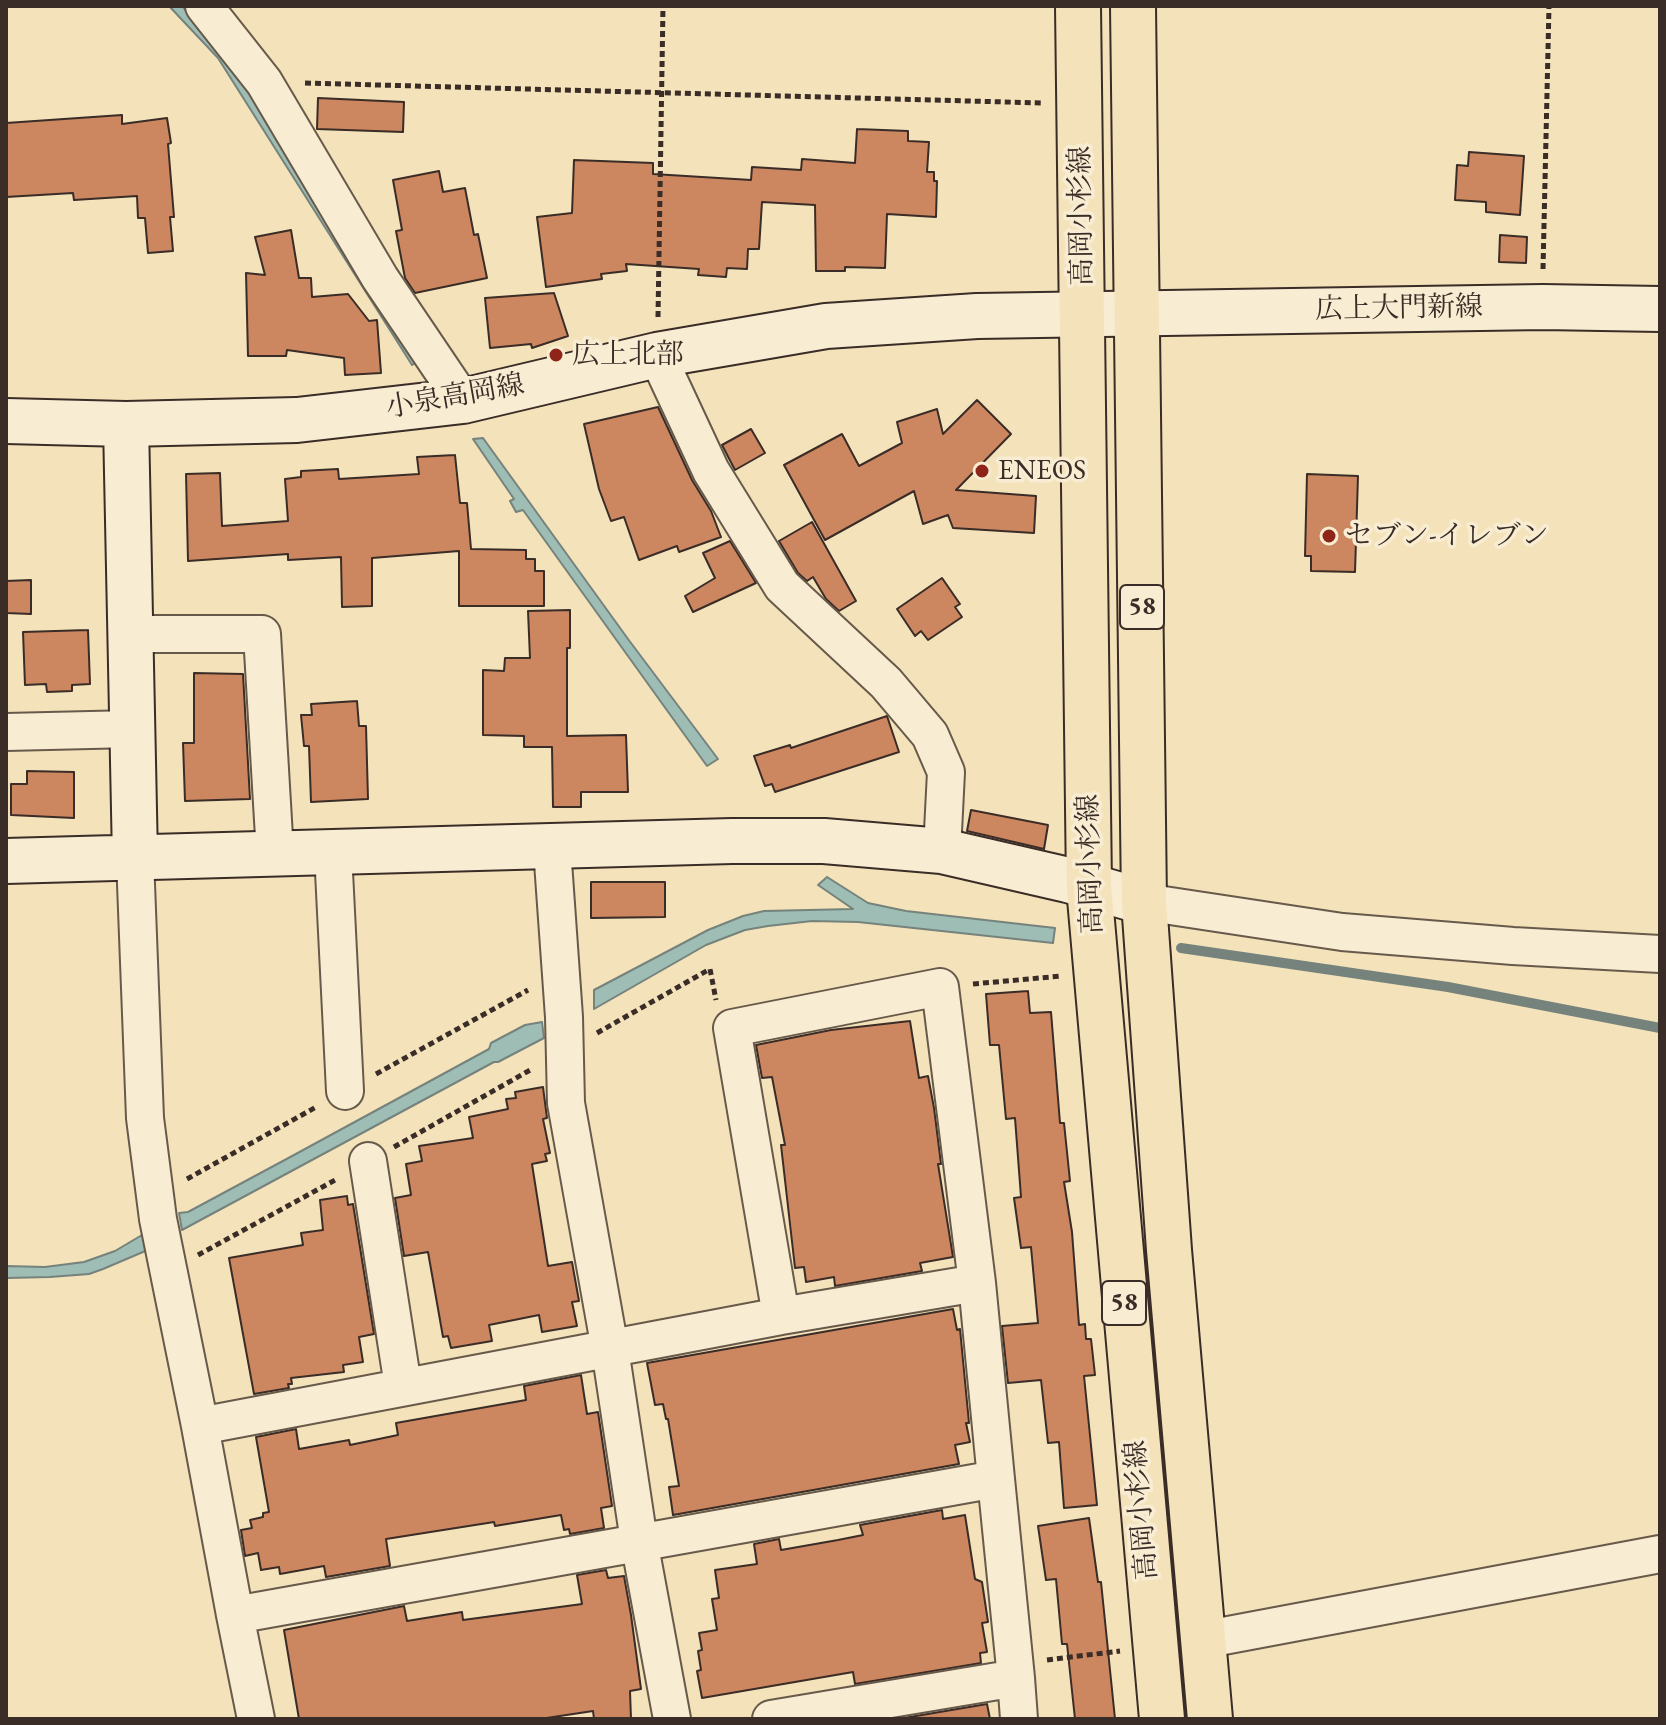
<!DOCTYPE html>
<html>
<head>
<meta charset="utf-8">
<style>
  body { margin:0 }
  #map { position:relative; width:1666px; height:1725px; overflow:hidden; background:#f4e2ba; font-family:"EB Garamond",serif }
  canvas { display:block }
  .frame { position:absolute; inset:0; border:8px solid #3a2c26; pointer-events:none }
</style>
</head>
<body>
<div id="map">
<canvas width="1666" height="1725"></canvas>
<div class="frame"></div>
</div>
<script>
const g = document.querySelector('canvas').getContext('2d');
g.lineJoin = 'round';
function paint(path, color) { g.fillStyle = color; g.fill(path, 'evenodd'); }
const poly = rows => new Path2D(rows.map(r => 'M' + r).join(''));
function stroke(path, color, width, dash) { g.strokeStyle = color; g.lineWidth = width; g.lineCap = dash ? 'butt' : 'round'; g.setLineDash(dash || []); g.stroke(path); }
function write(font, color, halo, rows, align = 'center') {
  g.font = font + ' "EB Garamond","Noto Serif JP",serif'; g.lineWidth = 7; g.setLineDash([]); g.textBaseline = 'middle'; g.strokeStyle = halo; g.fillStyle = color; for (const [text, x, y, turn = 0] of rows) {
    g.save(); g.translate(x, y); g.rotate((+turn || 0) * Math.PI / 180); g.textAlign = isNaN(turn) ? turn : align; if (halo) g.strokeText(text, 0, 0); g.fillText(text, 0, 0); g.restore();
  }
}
const water = poly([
  [169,6,182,6,229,59,421,360,412,365,218,58,169,6],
  [483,438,628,639,718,759,707,766,523,510,516,512,510,501,514,499,473,439,483,438],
  [827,877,868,903,906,911,1055,928,1053,943,858,922,812,921,768,926,745,930,706,945,594,1009,594,990,708,930,743,916,764,911,853,909,818,885,827,877],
  [542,1022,544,1038,498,1062,494,1062,182,1230,179,1213,188,1212,294,1155,489,1049,491,1043,525,1025,542,1022],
  [142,1235,150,1249,103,1269,89,1274,50,1277,6,1278,6,1266,45,1267,84,1262,115,1251,142,1235]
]);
paint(water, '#9dbdb5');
stroke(water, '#75837c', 2);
stroke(poly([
  [1181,948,1448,987,1660,1028]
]), '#75837c', 10);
const building = poly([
  [318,98,404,102,403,132,317,129,318,98],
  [122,115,122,124,167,118,171,143,168,144,174,217,170,217,173,251,148,253,145,218,138,218,137,196,74,200,73,193,6,197,6,123,122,115],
  [857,129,908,131,908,141,929,142,927,172,934,172,934,181,937,181,936,217,887,214,885,268,845,267,845,271,816,271,815,205,762,202,759,249,748,249,747,269,727,268,726,277,698,275,699,269,626,264,627,271,601,274,602,279,546,287,537,217,572,213,574,160,653,163,653,174,751,180,752,167,801,170,802,159,855,163,857,129],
  [1469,152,1524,156,1520,215,1486,212,1486,202,1455,200,1457,165,1468,166,1469,152],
  [439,171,443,192,465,188,474,235,478,234,487,278,415,293,405,278,396,231,402,230,393,180,439,171],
  [291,230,299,278,311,278,312,297,348,294,369,321,377,320,381,373,345,375,344,358,287,350,286,356,248,356,246,273,265,275,255,237,291,230],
  [1500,235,1527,237,1526,263,1499,262,1500,235],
  [554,293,568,336,532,348,531,344,490,348,485,298,554,293],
  [977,400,1011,434,956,490,1036,496,1034,533,953,528,948,515,923,524,914,491,825,540,784,465,842,434,859,466,902,443,897,422,937,409,943,434,977,400],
  [658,407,692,480,711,511,721,537,679,552,677,546,639,560,624,517,611,521,599,489,584,424,658,407],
  [751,429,765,453,735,470,722,445,751,429],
  [455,455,460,503,467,503,471,549,526,550,526,559,535,559,535,571,544,571,544,606,459,606,459,551,372,558,372,606,342,607,341,557,288,560,288,554,188,561,186,474,220,473,222,526,288,521,285,479,301,477,301,471,338,469,339,479,419,474,417,457,455,455],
  [1307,474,1358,476,1355,572,1311,571,1311,556,1305,556,1307,474],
  [812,522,856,601,839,611,826,599,813,577,807,581,798,573,779,541,812,522],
  [730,541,756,583,693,612,685,596,715,578,703,553,730,541],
  [942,578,960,604,955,607,962,617,928,640,921,631,915,636,897,609,942,578],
  [31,580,31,614,6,613,6,581,31,580],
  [570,610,570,648,567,648,567,736,626,735,628,792,581,792,581,807,553,807,552,747,524,747,524,736,483,735,483,670,504,671,505,658,530,658,528,611,570,610],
  [88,630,90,684,72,685,72,691,47,692,46,684,25,685,23,632,88,630],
  [194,673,243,674,250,799,185,801,183,743,194,743,194,673],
  [357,701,359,726,366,726,368,799,311,802,309,746,304,746,301,715,312,715,311,704,357,701],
  [887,716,899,752,775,792,772,784,765,786,754,756,790,745,791,748,887,716],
  [27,771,74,772,74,818,11,815,11,784,27,784,27,771],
  [971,810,1048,825,1044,849,967,831,971,810],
  [591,882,665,882,665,917,591,918,591,882],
  [1028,991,1030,1013,1051,1012,1060,1123,1064,1123,1070,1181,1064,1182,1072,1232,1079,1325,1085,1324,1086,1339,1091,1339,1095,1375,1084,1376,1097,1505,1064,1508,1059,1442,1048,1443,1041,1380,1008,1383,1002,1326,1038,1323,1031,1247,1021,1248,1014,1198,1021,1197,1015,1118,1006,1119,999,1045,990,1045,986,994,1028,991],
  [910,1021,919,1078,928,1076,934,1108,941,1164,938,1164,953,1257,920,1263,922,1271,835,1286,834,1277,806,1282,804,1267,795,1268,781,1145,785,1145,772,1077,762,1078,756,1045,831,1030,910,1021],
  [543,1087,547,1118,543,1119,550,1153,545,1154,547,1161,532,1164,548,1266,572,1262,579,1301,572,1302,577,1326,542,1332,539,1315,489,1325,492,1341,451,1348,448,1336,443,1337,428,1252,404,1256,395,1198,411,1195,406,1164,422,1161,419,1146,473,1138,469,1117,508,1109,506,1099,516,1098,515,1092,543,1087],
  [347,1196,348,1205,353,1204,374,1334,359,1337,363,1362,343,1365,344,1372,291,1378,292,1384,288,1384,289,1388,254,1394,229,1258,303,1245,301,1233,323,1230,320,1200,347,1196],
  [953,1309,957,1330,960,1329,969,1423,966,1423,970,1442,955,1445,959,1464,673,1515,669,1487,679,1486,668,1419,666,1419,663,1404,655,1405,647,1363,953,1309],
  [581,1375,587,1414,598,1412,612,1506,601,1508,604,1528,570,1534,569,1529,564,1530,561,1515,495,1526,494,1522,386,1539,390,1566,326,1577,324,1566,280,1574,279,1567,261,1570,258,1553,245,1556,241,1530,252,1528,250,1520,263,1517,263,1513,269,1512,256,1437,296,1429,299,1449,349,1440,350,1445,398,1435,396,1423,526,1400,524,1386,581,1375],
  [942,1510,943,1519,965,1515,975,1579,982,1582,988,1622,982,1623,987,1652,980,1653,981,1663,855,1684,853,1672,702,1698,697,1671,701,1670,698,1651,702,1650,699,1633,717,1630,712,1599,719,1598,715,1570,757,1564,754,1544,779,1539,781,1550,838,1540,863,1535,860,1525,942,1510],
  [1089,1518,1098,1582,1101,1582,1115,1719,1075,1719,1067,1644,1062,1644,1056,1579,1046,1580,1038,1526,1089,1518],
  [606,1570,608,1578,624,1576,631,1615,641,1689,630,1691,631,1719,594,1719,593,1711,540,1719,299,1719,284,1630,404,1606,407,1621,462,1612,463,1620,582,1604,577,1575,606,1570],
  [987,1704,990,1719,898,1719,987,1704]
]);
paint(building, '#cc8761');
stroke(building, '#3a2c26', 2);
const street = poly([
  [204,6,264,82,380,278,463,401],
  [657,355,711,471,782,586,886,683,930,735,946,772,942,851],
  [131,634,262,634,275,854],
  [6,732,133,729],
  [552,848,564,1017,566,1103,610,1349,639,1541,672,1719],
  [333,852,345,1091],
  [135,858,145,1118,158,1219,200,1426],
  [1144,902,1342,932,1513,946,1660,954],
  [940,987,977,1283,781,1316,732,1028,940,987],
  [368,1161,403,1386],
  [235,1615,200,1426,781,1316],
  [1202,1640,1660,1554],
  [1016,1678,1019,1719],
  [256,1719,235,1615,996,1479,977,1283],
  [771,1719,1016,1678,996,1479]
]);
const secondary = poly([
  [6,421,126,424,297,420,463,401,657,355,826,326,977,316,1543,307,1660,309],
  [126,424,135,858],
  [6,861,732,841,824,841,942,851,1068,880,1144,902]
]);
const primary = poly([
  [1078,6,1089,887,1162,1719],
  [1133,6,1144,902,1169,1250,1210,1719]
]);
stroke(street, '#685a4b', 40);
stroke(secondary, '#3a2c26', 48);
stroke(primary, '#3a2c26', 48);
stroke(poly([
  [305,83,1043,103],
  [1543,269,1549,6],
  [658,317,663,6],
  [973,984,1062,976],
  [597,1033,710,969,716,1000],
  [376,1074,528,990],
  [394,1147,532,1069],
  [187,1179,318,1106],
  [198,1255,337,1179],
  [1047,1660,1120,1651]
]), '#3a2c26', 5, [6, 4]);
stroke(street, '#f8ecd2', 36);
stroke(secondary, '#f8ecd2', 44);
stroke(primary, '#f4e2ba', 44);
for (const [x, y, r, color] of [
  [556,355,8,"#8f2418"],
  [982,471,8,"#8f2418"],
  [1329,536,8,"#8f2418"]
]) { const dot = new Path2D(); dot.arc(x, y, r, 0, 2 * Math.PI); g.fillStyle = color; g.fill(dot); stroke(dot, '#f8ecd2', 3); }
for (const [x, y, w] of [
  [1142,607,44],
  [1124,1303,44]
]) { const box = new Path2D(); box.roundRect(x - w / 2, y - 22, w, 44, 6); g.fillStyle = '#f8ecd2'; g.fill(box); stroke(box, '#3a2c26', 2); }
write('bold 26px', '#3a2c26', null, [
  ["58",1142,607],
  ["58",1124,1303]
]);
write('28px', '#3a2c26', '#f8ecd2', [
  ["高岡小杉線",1082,216,-91],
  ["広上大門新線",1399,309,-1],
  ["小泉高岡線",455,397,-10],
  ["高岡小杉線",1091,864,-92],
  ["高岡小杉線",1142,1510,-95]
]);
write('28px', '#3a2c26', '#f8ecd2', [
  ["広上北部",572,355],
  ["ENEOS",998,471],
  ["セブン-イレブン",1345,536]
], 'left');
</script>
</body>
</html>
